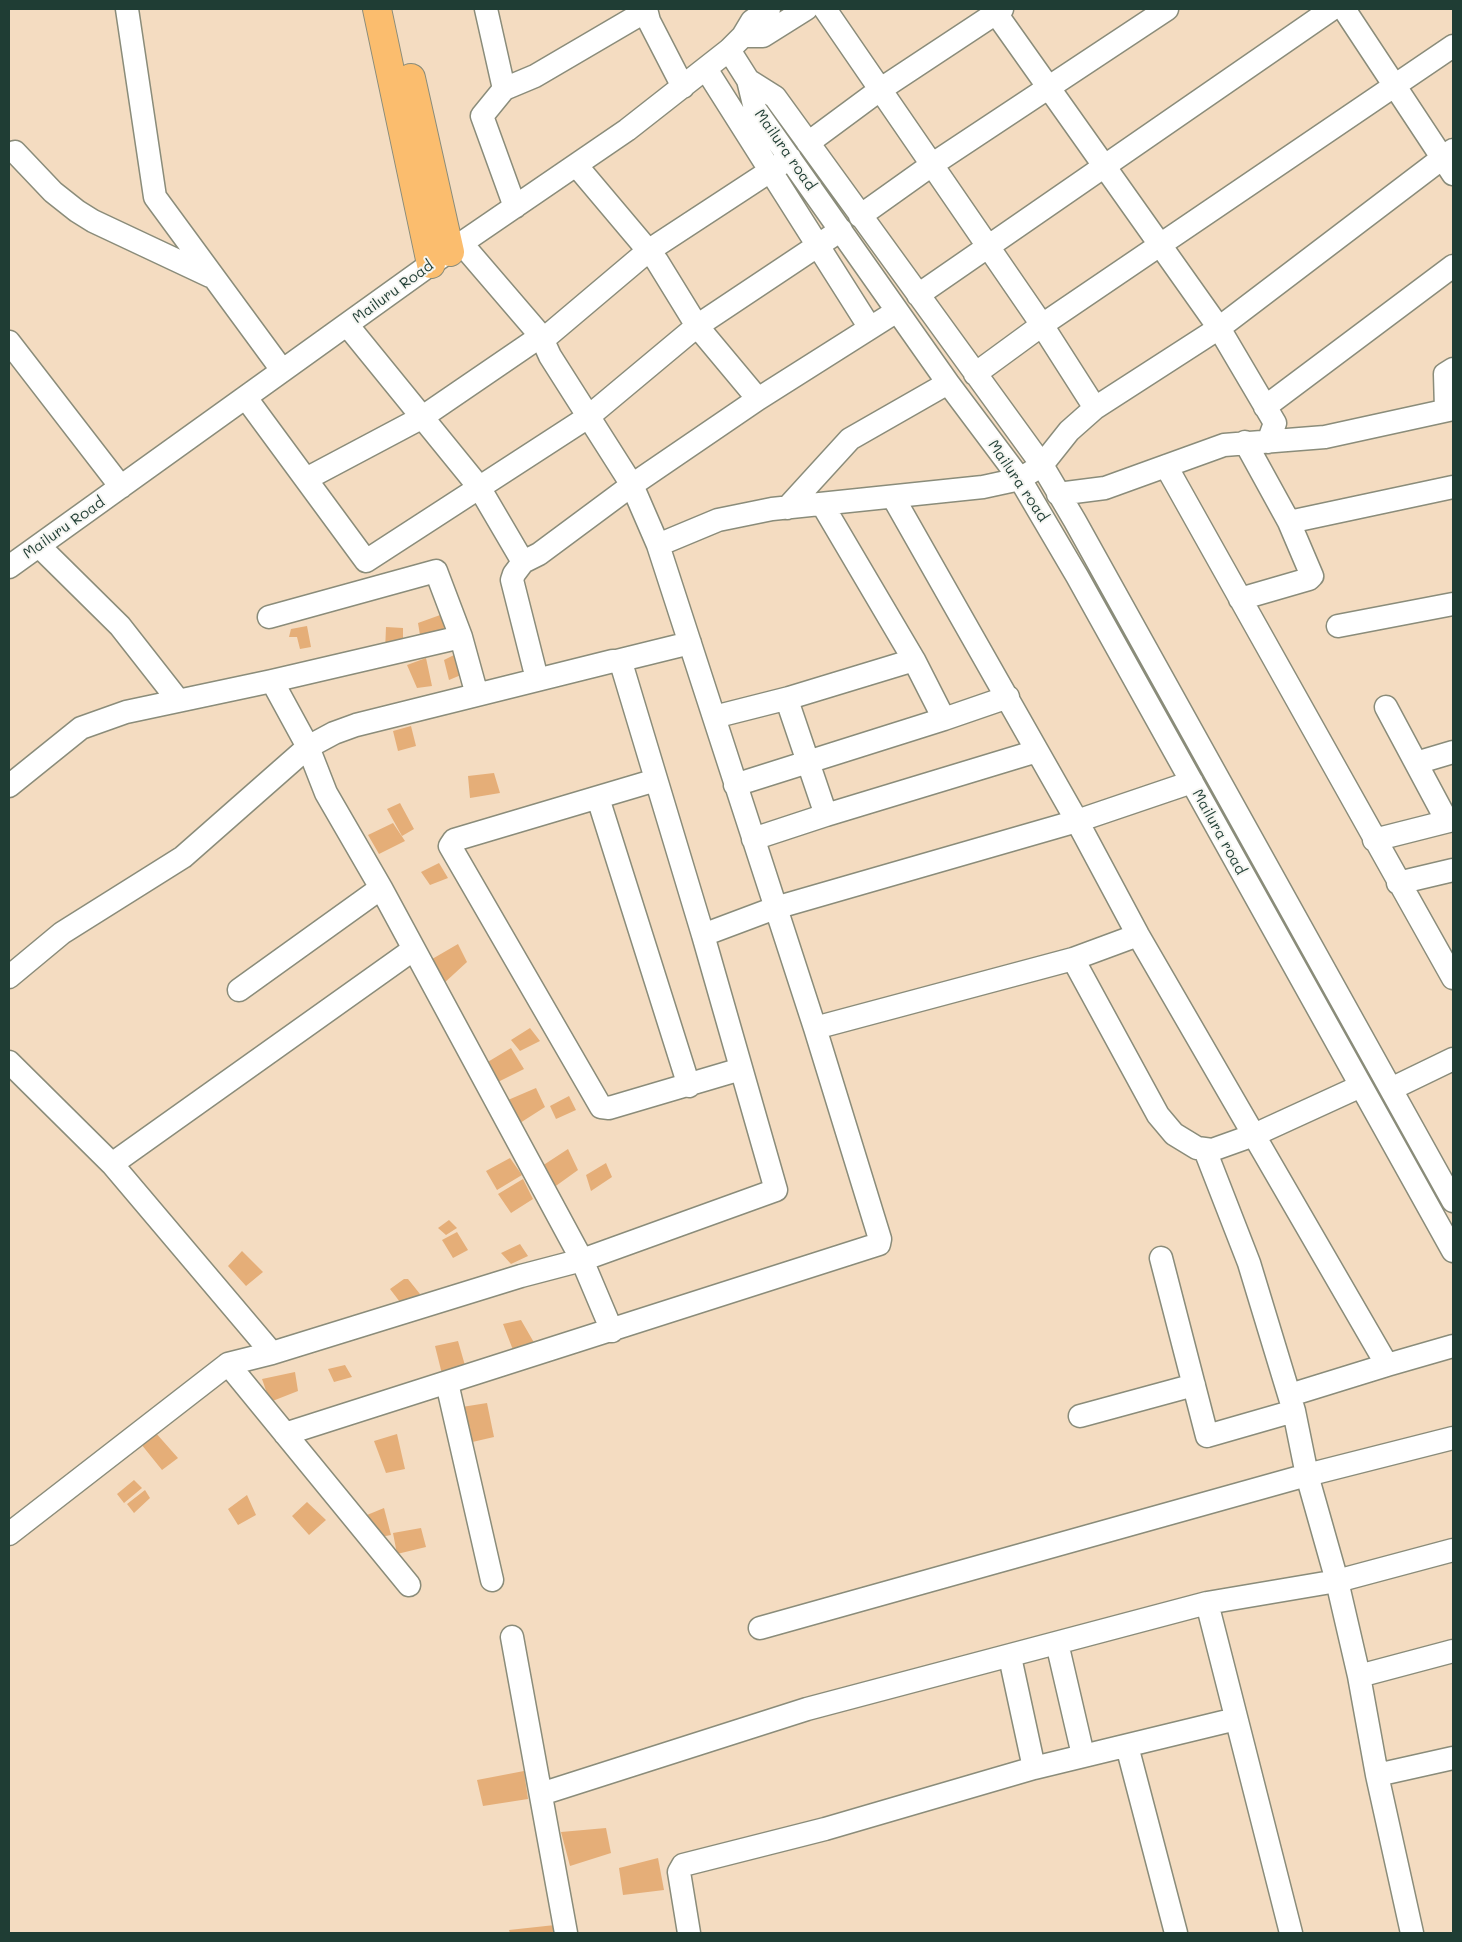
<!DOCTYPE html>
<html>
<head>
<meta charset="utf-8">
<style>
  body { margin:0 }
  #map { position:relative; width:1462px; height:1942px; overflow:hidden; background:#f4dcc1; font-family:Mali,sans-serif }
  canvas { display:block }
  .frame { position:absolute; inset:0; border:10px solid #1f3d34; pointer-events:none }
</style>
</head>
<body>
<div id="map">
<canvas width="1462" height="1942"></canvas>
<div class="frame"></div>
</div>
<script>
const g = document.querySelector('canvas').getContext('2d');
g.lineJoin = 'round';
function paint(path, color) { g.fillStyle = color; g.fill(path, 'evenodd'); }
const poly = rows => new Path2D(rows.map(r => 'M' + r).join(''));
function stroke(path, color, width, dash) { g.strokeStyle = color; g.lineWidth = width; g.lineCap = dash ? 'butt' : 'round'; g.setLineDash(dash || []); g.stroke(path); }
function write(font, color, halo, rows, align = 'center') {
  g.font = font + ' Mali,sans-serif'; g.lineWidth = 4; g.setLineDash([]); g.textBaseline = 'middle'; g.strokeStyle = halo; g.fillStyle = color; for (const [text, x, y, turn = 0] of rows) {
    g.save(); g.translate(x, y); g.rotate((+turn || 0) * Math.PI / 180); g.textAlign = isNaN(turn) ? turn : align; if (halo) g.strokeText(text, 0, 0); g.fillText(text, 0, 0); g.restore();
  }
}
paint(poly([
  [443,614,449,635,421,641,418,623],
  [307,626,311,647,300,649,297,637,289,637,291,629],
  [386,627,403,628,403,647,385,652],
  [456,654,461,675,449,680,444,660],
  [426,658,432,686,417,688,407,665],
  [411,726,416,746,398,751,393,731],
  [494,773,500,793,470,798,468,776],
  [400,803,414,829,402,836,387,809],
  [393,823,405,841,379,854,368,835],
  [439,863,448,878,430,885,421,872],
  [458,944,467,962,442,985,427,962],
  [530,1028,540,1041,520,1051,511,1040],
  [511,1048,524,1069,498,1082,486,1063],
  [536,1088,545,1107,520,1123,508,1100],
  [569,1096,576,1110,556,1119,550,1106],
  [568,1149,578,1170,553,1188,542,1166],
  [510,1158,522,1175,497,1190,486,1171],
  [606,1163,612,1177,591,1191,586,1175],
  [523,1179,533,1199,511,1213,498,1194],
  [449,1220,457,1228,446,1235,438,1228],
  [457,1232,468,1250,453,1258,442,1240],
  [520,1244,528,1256,511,1264,501,1253],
  [242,1251,263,1272,246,1286,228,1266],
  [404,1279,408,1279,420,1294,403,1306,390,1289],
  [521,1320,536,1346,513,1350,503,1324],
  [458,1341,466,1369,443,1378,435,1346],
  [345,1365,352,1377,334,1382,328,1369],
  [295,1372,298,1391,270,1402,262,1379],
  [487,1403,494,1437,468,1443,462,1407],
  [155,1432,178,1458,162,1470,141,1444],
  [397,1434,405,1469,386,1473,374,1441],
  [134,1480,142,1488,124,1503,117,1494],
  [145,1490,150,1498,134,1513,127,1504],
  [247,1495,256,1515,238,1525,228,1509],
  [307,1502,326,1520,309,1535,292,1516],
  [384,1508,391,1535,375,1538,367,1515],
  [421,1528,426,1547,397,1554,393,1533],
  [524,1771,528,1799,483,1806,477,1780],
  [606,1828,611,1853,570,1866,561,1832],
  [658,1858,664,1890,623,1895,619,1868],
  [555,1925,557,1933,510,1933,509,1930]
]), '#e5ae78');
const minor = poly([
  [127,9,155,197,282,370],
  [486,9,504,89,482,116,515,207],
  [646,9,649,21,683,87],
  [825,9,1042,325,1095,408],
  [993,9,1219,328,1275,423,1268,442],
  [1344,9,1453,174],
  [743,36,763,36,806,9],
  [729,50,748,80,755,109,948,383,1020,479,1077,576,1453,1251],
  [706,69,870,328],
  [748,80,775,97,1042,465,1075,521,1453,1201],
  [504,89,535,76,646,11],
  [808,143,881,89,1002,9],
  [15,152,53,192,77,211,93,221,210,276],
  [576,165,657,261,697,326,758,399],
  [860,216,933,164,1167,9],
  [462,244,541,336,550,356,632,485,658,545,718,520,772,509,983,487,1020,479,1042,465,1069,431,1095,408,1219,328,1453,150],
  [918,295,1332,9],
  [348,326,479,487,523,562,539,554,632,485,758,399,897,311],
  [9,342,121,487],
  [975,374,1042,325,1453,46],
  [246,398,366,561,588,417,697,326,841,230],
  [1265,407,1453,266],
  [1446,410,1445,374,1453,369],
  [1166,466,1453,978],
  [306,479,421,418,541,336,545,338,648,251,790,158],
  [1058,494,1105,488,1224,445,1325,437,1453,409],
  [893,497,1077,821,1138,935,1387,1365,1453,1346],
  [822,504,914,660,944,719,1008,697],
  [787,508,850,439,948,383],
  [1289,522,1453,487],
  [39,546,120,626,178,700],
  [523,562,514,574,512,580,537,679],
  [9,567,431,264,627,130,729,50,743,36,752,21,769,9],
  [1240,599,1309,579,1312,576,1289,522,1245,442],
  [269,617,436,571,461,637,477,695],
  [1338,626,1453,604],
  [617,661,690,643],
  [272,681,308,747,326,793,381,888,582,1260,612,1331],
  [1386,707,1447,821],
  [714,717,789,698],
  [1416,763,1453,752],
  [656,780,454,840,450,846,601,1107,609,1108,741,1069],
  [735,785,944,719],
  [9,786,81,728,126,712,272,681,461,637],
  [598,798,689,1086],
  [826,815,788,703,789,698,914,660],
  [753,839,826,815,1037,751],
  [1374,840,1453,820],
  [1398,883,1453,870],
  [1073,959,1158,1115,1174,1134,1197,1148,1212,1150,1254,1135,1361,1086],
  [9,977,62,933,183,857,308,747,334,733,356,725,613,661,617,661,622,666,703,935],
  [239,990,381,888],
  [815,1028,1073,959,1138,935],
  [9,1062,112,1164,414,949],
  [1391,1089,1453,1059],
  [1205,1150,1249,1263,1294,1411,1307,1475,1337,1581,1359,1676,1377,1775,1412,1933],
  [1161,1258,1207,1436,1294,1411],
  [272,1353,521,1276,582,1260,776,1190,703,935,775,908,1077,821,1192,782],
  [228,1364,409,1585],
  [447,1383,492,1580],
  [1290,1395,1387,1365],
  [1080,1416,1194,1385],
  [285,1434,879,1244,880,1239,815,1028,658,545],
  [9,1534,228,1364,272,1353,112,1164],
  [1207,1603,1291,1933],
  [760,1628,1307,1475,1453,1438],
  [512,1637,566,1933],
  [1057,1643,1083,1755],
  [1010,1657,1034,1768],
  [1359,1676,1453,1651],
  [1127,1746,1176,1933],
  [1377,1775,1453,1758],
  [541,1794,807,1709,1207,1603,1337,1581,1453,1550],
  [689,1933,679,1872,683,1865,825,1829,1034,1768,1236,1719]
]);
const major = poly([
  [377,9,431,264],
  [411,78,450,252]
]);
stroke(minor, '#8a8c7a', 25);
stroke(major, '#8a8c7a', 30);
stroke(minor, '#fff', 22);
stroke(major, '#fbbd6e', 28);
write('15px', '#1f3d34', '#f6f6f2', [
  ["Mailura road",785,150,55],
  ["Mailuru Road",393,292,-36],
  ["Mailura road",1018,481,56],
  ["Mailuru Road",64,528,-35],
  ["Mailura road",1219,832,61]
]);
</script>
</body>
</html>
